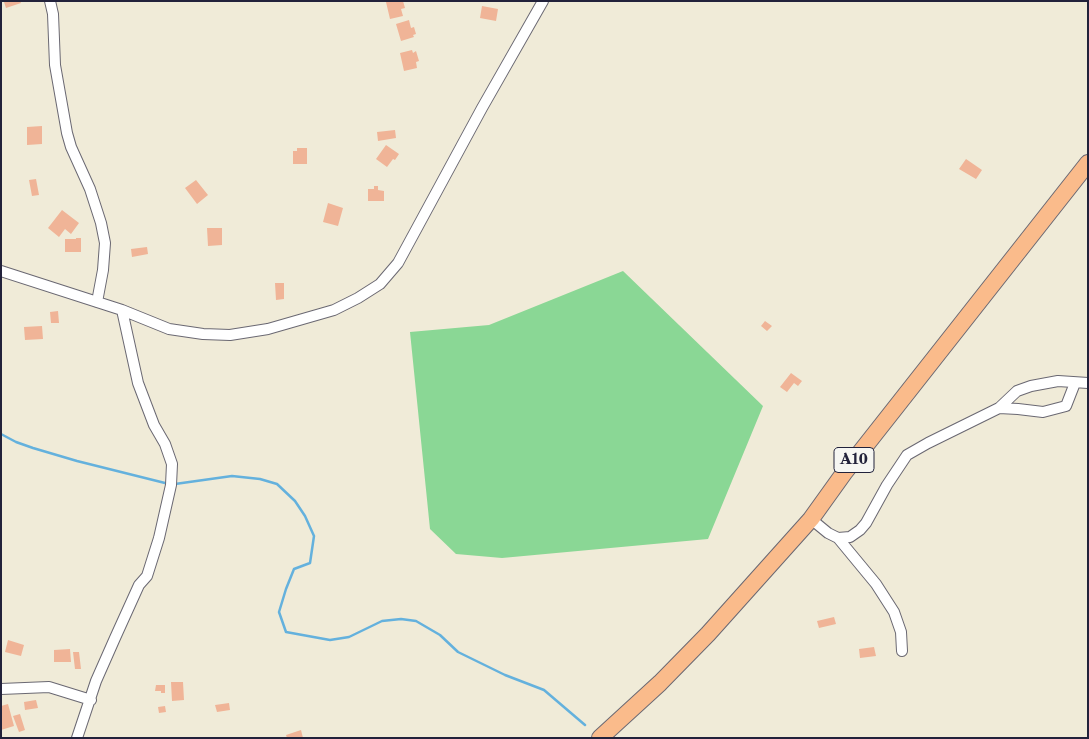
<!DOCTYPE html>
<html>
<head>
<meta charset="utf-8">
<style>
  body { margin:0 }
  #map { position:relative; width:1089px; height:739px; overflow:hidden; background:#f0ebd8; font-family:"Libre Caslon Text",serif }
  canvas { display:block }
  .frame { position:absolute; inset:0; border:2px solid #22223b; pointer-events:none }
</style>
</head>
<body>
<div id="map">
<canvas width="1089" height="739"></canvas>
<div class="frame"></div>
</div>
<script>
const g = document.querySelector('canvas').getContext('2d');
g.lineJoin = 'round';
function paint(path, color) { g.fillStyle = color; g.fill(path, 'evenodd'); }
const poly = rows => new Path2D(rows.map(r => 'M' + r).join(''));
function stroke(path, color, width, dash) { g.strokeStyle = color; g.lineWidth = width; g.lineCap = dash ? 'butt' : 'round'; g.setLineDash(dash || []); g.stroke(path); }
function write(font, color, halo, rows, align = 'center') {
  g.font = font + ' "Libre Caslon Text",serif'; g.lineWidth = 5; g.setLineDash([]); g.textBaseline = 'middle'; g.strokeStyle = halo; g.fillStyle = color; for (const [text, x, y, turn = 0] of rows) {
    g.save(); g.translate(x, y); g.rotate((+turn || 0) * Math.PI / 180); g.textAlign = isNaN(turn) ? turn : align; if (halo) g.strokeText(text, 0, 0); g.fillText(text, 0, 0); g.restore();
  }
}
paint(poly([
  [623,271,763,406,708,539,502,558,456,554,430,529,410,332,489,325]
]), '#8ad795');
stroke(poly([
  [1,434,16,442,33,448,77,461,169,484],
  [175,484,232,476,260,479,277,484,295,501,305,516,314,536,310,563,294,569,286,589,279,612,286,632,330,640,349,637,382,621,401,619,416,621,440,635,458,652,505,675,544,690,585,725]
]), '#64b1dd', 2.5);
paint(poly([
  [6,1,20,1,21,3,6,8,4,2],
  [388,1,403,1,405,8,401,9,403,16,390,19,386,2],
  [482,6,498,9,496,21,480,18],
  [409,20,411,28,414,27,416,34,413,35,414,37,401,41,396,24],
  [412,50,413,53,416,51,419,61,416,62,417,68,404,71,400,53],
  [42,126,42,144,27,145,27,127],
  [395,130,396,138,378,141,377,132],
  [386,145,399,154,395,160,393,159,387,167,376,159],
  [297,148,307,148,307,164,293,164,293,151,297,151],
  [966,159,982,170,976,179,959,169],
  [36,179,39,195,32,196,29,180],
  [196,180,208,195,197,204,185,188],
  [374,186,378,186,378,190,384,191,384,201,368,201,368,189,374,189],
  [328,203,343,208,338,226,323,222],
  [62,210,79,223,71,234,65,229,59,237,48,228],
  [207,228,222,228,222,245,208,246],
  [76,238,81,238,81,252,65,252,65,239,76,239],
  [147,247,148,254,132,257,131,249],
  [275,283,284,283,284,299,276,300],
  [58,311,59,323,51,323,50,312],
  [765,321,772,326,767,331,761,326],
  [42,326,43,339,25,340,24,327],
  [791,373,802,381,798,386,794,383,787,392,780,387],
  [834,617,836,624,819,628,817,621],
  [8,640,24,645,21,656,5,652],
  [874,647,876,656,860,658,859,649],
  [70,649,71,662,54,662,54,650],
  [73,652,79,652,81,669,75,669],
  [171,682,183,682,184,700,172,701],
  [156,685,165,685,165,693,161,693,161,691,155,691],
  [36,700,38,708,25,710,24,702],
  [229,703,230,710,217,712,215,705],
  [8,704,14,726,1,730,1,706],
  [165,706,166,712,159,713,158,707],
  [20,714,25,730,19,732,13,716],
  [301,730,303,738,287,738,286,735]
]), '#f0b497');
const minor = poly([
  [50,1,53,14,55,65,67,133,71,147,90,189,101,223,105,243,103,270,97,302],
  [1,271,122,310,169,329,203,334,230,335,268,329,334,310,358,298,380,284,398,263,482,108,543,1],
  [999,408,1018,409,1043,412,1066,406,1075,383],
  [811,519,828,533,838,538,876,584,894,612,901,632,902,651],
  [838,538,850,537,860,530,866,523,887,485,907,455,928,443,999,408,1017,391,1031,386,1058,381,1088,383],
  [1,689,49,687,91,700],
  [77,738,96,681,115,638,139,585,147,576,159,538,171,485,172,464,165,444,154,425,138,383,122,310]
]);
const primary = poly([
  [600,738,660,683,708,634,811,519,844,473,1088,163]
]);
stroke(minor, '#6a6872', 12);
stroke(primary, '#6a6872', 18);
stroke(minor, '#fff', 10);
stroke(primary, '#fabb8b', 16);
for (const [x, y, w] of [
  [854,460,40]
]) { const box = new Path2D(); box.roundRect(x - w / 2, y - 12.5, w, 25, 4); g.fillStyle = '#f6f6f2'; g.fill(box); stroke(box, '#22223b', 1); }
write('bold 15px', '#22223b', null, [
  ["A10",854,460]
]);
</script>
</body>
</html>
